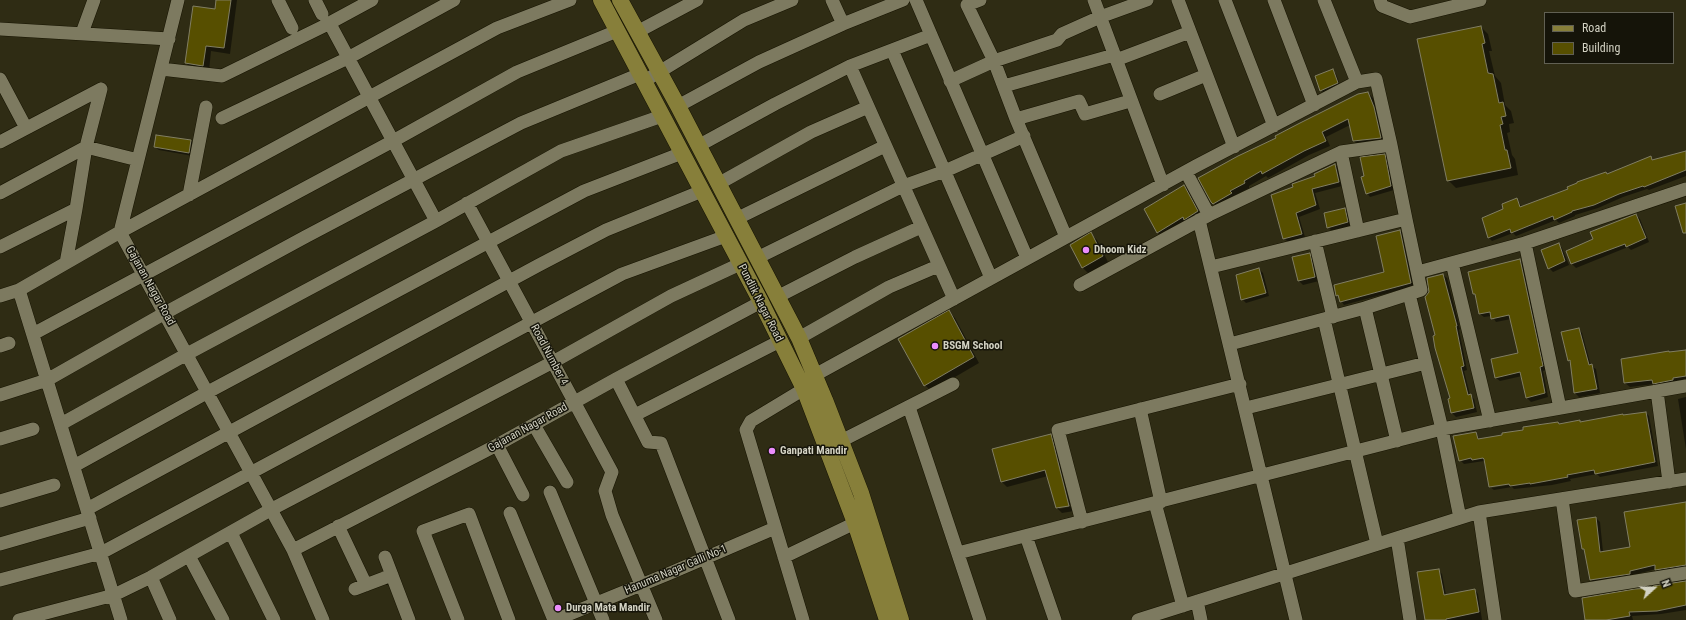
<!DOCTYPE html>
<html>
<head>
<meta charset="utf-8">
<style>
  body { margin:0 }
  #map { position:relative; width:1686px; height:620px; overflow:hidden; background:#2f2c14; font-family:"Roboto Condensed",sans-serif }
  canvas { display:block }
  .legend { position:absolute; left:1544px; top:12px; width:130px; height:52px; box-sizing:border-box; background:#151409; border:1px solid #616053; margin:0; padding:5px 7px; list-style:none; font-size:12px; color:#d3d2c3 }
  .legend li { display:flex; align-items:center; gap:8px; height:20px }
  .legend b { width:20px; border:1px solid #616053 }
  .north { position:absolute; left:1634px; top:568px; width:40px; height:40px; -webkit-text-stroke:3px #151409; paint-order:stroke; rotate:69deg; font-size:11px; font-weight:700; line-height:16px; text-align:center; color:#d3d2c3 }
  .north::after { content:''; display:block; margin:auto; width:14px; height:18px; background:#d3d2c3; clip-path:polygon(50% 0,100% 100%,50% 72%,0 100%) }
</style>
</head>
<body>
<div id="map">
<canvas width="1686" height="620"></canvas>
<ul class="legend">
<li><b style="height:5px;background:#877f3a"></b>Road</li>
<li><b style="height:11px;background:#574f00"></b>Building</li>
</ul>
<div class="north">N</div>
</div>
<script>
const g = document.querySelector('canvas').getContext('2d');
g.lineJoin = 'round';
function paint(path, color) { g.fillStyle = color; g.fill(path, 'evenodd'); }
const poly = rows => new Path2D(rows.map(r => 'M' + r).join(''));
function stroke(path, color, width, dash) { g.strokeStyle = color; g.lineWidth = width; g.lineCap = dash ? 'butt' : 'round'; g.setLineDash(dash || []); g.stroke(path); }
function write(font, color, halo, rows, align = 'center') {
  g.font = font + ' "Roboto Condensed",sans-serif'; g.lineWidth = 3; g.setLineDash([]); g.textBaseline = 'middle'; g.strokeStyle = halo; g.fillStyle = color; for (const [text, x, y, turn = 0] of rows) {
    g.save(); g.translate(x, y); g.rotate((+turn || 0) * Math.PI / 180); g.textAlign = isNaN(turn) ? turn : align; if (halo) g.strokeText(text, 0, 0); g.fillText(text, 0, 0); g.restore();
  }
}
paint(poly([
  [217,0,237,0,230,54,211,51,209,71,192,69,186,63,216,10],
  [1481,27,1488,34,1492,51,1489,51,1495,76,1501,83,1505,105,1511,111,1514,123,1509,124,1510,132,1507,133,1512,155,1515,159,1518,175,1456,188,1448,180],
  [1332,70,1336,74,1341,87,1325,94,1321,90],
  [1368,93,1373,98,1379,112,1385,143,1359,146,1354,141,1350,125,1326,137,1330,146,1309,155,1268,178,1266,176,1249,186,1249,188,1234,196,1236,198,1219,208,1214,204,1200,179],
  [157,136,191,141,195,145,193,156,159,150,155,147],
  [1686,152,1686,176,1649,190,1647,189,1623,197,1598,208,1575,215,1575,216,1559,223,1556,220,1516,236,1513,233,1492,241,1488,237,1505,210,1517,200,1522,207,1608,175,1650,157,1654,161],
  [1384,155,1388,159,1394,190,1370,197,1367,193],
  [1335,165,1339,168,1342,186,1315,193,1320,209,1299,217,1305,237,1288,242,1284,238,1294,188],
  [1184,186,1188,190,1201,215,1161,236,1157,232],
  [1345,209,1348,213,1351,226,1332,231,1328,227],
  [1636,215,1640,219,1649,242,1631,250,1628,247,1576,268,1572,264,1567,251,1594,240],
  [1400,231,1404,234,1414,286,1344,305,1337,295,1385,273],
  [1091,234,1097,240,1108,262,1089,274,1083,268,1071,245],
  [1559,244,1562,248,1569,265,1553,272,1549,268],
  [1309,254,1313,258,1319,281,1303,285,1299,281,1293,258],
  [1520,261,1524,264,1546,370,1543,371,1548,397,1531,402,1527,398,1522,376,1500,381,1496,378,1519,353,1511,319,1496,322,1492,316,1484,317,1480,314,1477,296,1474,294],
  [1259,269,1263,273,1269,296,1246,303,1242,299],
  [1443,275,1447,278,1460,329,1459,330,1467,370,1464,371,1470,395,1474,399,1477,412,1456,417,1452,413,1451,399,1436,336],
  [949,312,955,318,979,363,931,391,925,385],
  [1579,329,1582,333,1591,366,1596,369,1600,393,1579,397,1575,393,1571,363,1568,360],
  [1686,351,1686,381,1658,388,1654,384,1630,387,1625,383,1622,360,1669,352,1670,353],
  [1686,397,1686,449,1678,399],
  [1646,413,1649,416,1658,466,1600,477,1597,474,1570,479,1571,481,1552,485,1514,489,1512,487,1494,490,1490,487,1484,461,1464,464,1460,460,1476,433,1480,440,1580,421,1581,423],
  [1514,482,1514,484,1491,488,1491,486],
  [1051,435,1056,441,1073,504,1059,507,1059,509,1073,506,1074,511,1062,513,1057,508,1048,476,1007,487,1002,482],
  [1686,503,1686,569,1660,573,1656,569,1633,575,1634,577,1595,584,1591,580,1586,552,1583,549,1596,518,1600,522,1603,552,1631,548],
  [1438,570,1442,574,1446,595,1475,590,1478,594,1482,620,1426,620],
  [1686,582,1686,610,1661,614,1632,616,1633,620,1586,620,1655,589]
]), '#0007');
const building = poly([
  [216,0,231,0,224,48,206,46,203,66,185,63,193,6,215,9,216,0],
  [1481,26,1485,43,1482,44,1488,73,1493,74,1499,103,1503,102,1506,116,1501,117,1503,124,1500,125,1505,150,1507,150,1511,168,1447,181,1417,39,1481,26],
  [1333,69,1338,83,1320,91,1315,76,1333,69],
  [1368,92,1374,107,1381,138,1353,141,1348,119,1322,132,1326,141,1304,151,1262,174,1261,171,1244,181,1245,183,1230,191,1232,193,1213,204,1211,202,1198,178,1238,156,1276,138,1275,136,1300,123,1358,94,1368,92],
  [156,135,191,140,189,153,154,147,156,135],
  [1686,151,1686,170,1644,187,1643,186,1619,194,1594,205,1572,211,1572,212,1554,220,1553,216,1511,233,1510,229,1488,238,1482,218,1503,209,1502,204,1517,198,1520,207,1568,189,1567,187,1577,183,1577,182,1606,172,1607,174,1651,156,1652,160,1686,151],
  [1385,154,1391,186,1366,194,1361,177,1364,176,1360,157,1385,154],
  [1335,164,1339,182,1312,189,1316,205,1296,213,1302,234,1283,239,1271,195,1293,187,1292,184,1315,176,1314,174,1335,164],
  [1184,185,1198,211,1184,220,1183,217,1157,233,1144,209,1184,185],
  [1686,203,1686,233,1683,233,1675,206,1686,203],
  [1345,208,1348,222,1327,228,1324,213,1345,208],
  [1636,214,1646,238,1626,247,1625,244,1571,264,1566,251,1593,239,1590,232,1636,214],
  [1400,230,1411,283,1340,302,1338,295,1336,296,1334,285,1384,272,1376,236,1400,230],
  [1091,232,1103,256,1082,268,1070,245,1091,232],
  [1559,243,1565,261,1548,269,1541,250,1559,243],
  [1310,253,1315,277,1298,281,1292,257,1310,253],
  [1520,259,1543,366,1540,367,1545,393,1526,398,1520,372,1495,378,1491,359,1518,353,1509,315,1491,319,1490,312,1479,314,1475,294,1473,294,1468,272,1520,259],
  [1259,268,1266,293,1241,300,1236,275,1259,268],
  [1443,274,1457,326,1456,326,1464,366,1461,367,1468,395,1471,394,1474,408,1451,413,1448,399,1450,398,1435,348,1433,336,1435,335,1425,297,1429,292,1427,278,1443,274],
  [949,310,974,357,924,386,898,339,949,310],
  [1579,328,1589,365,1592,364,1597,389,1574,393,1570,360,1568,361,1561,332,1579,328],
  [1686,350,1686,376,1673,378,1673,380,1653,384,1652,380,1624,383,1621,359,1669,351,1669,352,1686,350],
  [1646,412,1655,462,1595,474,1594,470,1567,475,1568,477,1530,484,1530,483,1510,486,1509,484,1489,487,1484,459,1483,458,1472,460,1471,458,1459,461,1453,436,1476,432,1478,439,1502,435,1502,433,1523,430,1523,427,1558,422,1559,424,1580,420,1580,422,1623,414,1623,415,1646,412],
  [1051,434,1069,506,1056,508,1045,470,1001,482,992,449,1051,434],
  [1686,502,1686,565,1655,570,1655,565,1630,571,1630,574,1590,580,1584,549,1582,549,1577,520,1596,517,1600,552,1630,547,1624,512,1686,502],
  [1439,569,1444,595,1475,589,1479,612,1446,619,1446,620,1425,620,1417,572,1439,569],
  [1686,581,1686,605,1657,611,1629,612,1630,616,1606,620,1585,620,1582,598,1635,589,1654,588,1653,586,1686,581]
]);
paint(building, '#574f00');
stroke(building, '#817e63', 1);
const minor = poly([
  [178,0,120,232,293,550,323,620],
  [278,0,292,28],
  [315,0,322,14],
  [832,0,843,24],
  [916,0,1027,258],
  [980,0,967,5,994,61,1016,119,1066,237],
  [1094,0,1163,185],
  [1178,0,1234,147],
  [1225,0,1274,126],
  [1274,0,1314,105],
  [1324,0,1357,82],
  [1380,0,1382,6,1410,17,1480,0],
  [330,24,436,221],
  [0,29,169,39],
  [637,32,697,0],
  [82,33,94,0],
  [892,50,991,278],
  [1116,60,1190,32],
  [850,66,954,299],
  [161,69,222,76,324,26,372,0],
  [651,77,744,20,792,0],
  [0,79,26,128],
  [950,81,994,61,1057,40,1062,34,1100,17,1147,0],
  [1004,86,1114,55],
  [1160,94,1206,75],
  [678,106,759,62,843,24,903,0],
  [222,118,348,58,454,0],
  [1016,119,1079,101,1085,114,1130,101],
  [0,142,101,89],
  [698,146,775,104,850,66,931,35],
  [1341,152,1358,231],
  [1186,172,1209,215],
  [718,184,811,132,868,107],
  [0,193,86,147,138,160],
  [189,195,206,107],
  [467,203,612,472,605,491,612,515,656,620],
  [736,219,885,146],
  [1199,220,1296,620],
  [1315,241,1333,317],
  [1525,243,1560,408],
  [0,247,76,209],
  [757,258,903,186,945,171,1024,136],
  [66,263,76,209,86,147,101,89],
  [1452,263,1490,421],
  [1418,272,1525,243,1686,189],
  [1080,285,1209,215,1341,152,1391,145],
  [19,290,121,620],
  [1409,294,1442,429,1460,518],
  [0,296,19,290,120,232,497,28,570,0],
  [777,297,855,257,921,227],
  [1365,308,1397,441],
  [1324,319,1377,544],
  [33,334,393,141,517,72,617,31],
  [799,338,889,287,938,266],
  [1230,344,1365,308,1421,290,1406,219],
  [0,346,9,343],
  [616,379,648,442,661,443,729,620],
  [1657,391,1669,482],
  [0,395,47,380,165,313,305,237,521,123,640,74],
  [909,407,980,620],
  [1246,408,1426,363],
  [1140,409,1161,502],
  [635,415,780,341],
  [61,424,187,354,436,221,561,151,662,116],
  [534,425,567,482],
  [0,439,33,429],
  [841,441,953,384],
  [497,445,523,495],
  [74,466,208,392,584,191,682,153],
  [550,492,603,620],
  [1562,499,1575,591,1686,573],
  [0,501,54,485],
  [1155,503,1183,606],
  [87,509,539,265,606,230,702,191],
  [1479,512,1495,620],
  [510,513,554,620],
  [1082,522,1058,430,1240,384],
  [338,526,366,585],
  [231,533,274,620],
  [1026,536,1055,620],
  [1397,538,1410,620],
  [0,544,90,518],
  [293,550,497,445,616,379,761,302],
  [958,553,1442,429,1686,386],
  [189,556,223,620],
  [385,557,409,620],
  [784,557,855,523],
  [151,577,170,620],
  [0,580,101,553,622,274,726,236],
  [355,589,392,575],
  [1197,601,1201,620],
  [19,620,114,595,151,577,272,509,553,362,671,296,740,264],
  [458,620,423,531,469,514,509,620],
  [555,620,668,574,775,528],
  [803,620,746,430,751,421,804,389,815,375,1019,263,1196,166,1357,82,1376,79,1391,145,1406,219,1211,267],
  [1138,620,1479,512,1686,479]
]);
const major = poly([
  [601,0,761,302,804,389,855,523,887,620],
  [620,0,678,106,799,338,825,400,861,493,901,620]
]);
stroke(minor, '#171400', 14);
stroke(major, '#171400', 17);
stroke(minor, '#7d7a60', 13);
stroke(major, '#877f3a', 16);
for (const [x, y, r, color] of [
  [1086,250,4,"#eb8dfc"],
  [935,346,4,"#eb8dfc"],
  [772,451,4,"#eb8dfc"],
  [558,608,4,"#eb8dfc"]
]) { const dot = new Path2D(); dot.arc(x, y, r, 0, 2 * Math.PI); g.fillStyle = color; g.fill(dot); stroke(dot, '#151409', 1.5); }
write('bold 11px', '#d3d2c3', '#151409', [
  ["Dhoom Kidz",1094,250],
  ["BSGM School",943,346],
  ["Ganpati Mandir",780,451],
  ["Durga Mata Mandir",566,608]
], 'left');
write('11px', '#d3d2c3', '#151409', [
  ["Gajanan Nagar Road",150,286,61],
  ["Pundlik Nagar Road",760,303,63],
  ["Road Number 4",549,355,62],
  ["Gajanan Nagar Road",528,428,-29],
  ["Hanuma Nagar Galli No-1",676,570,-23]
]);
</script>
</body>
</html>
